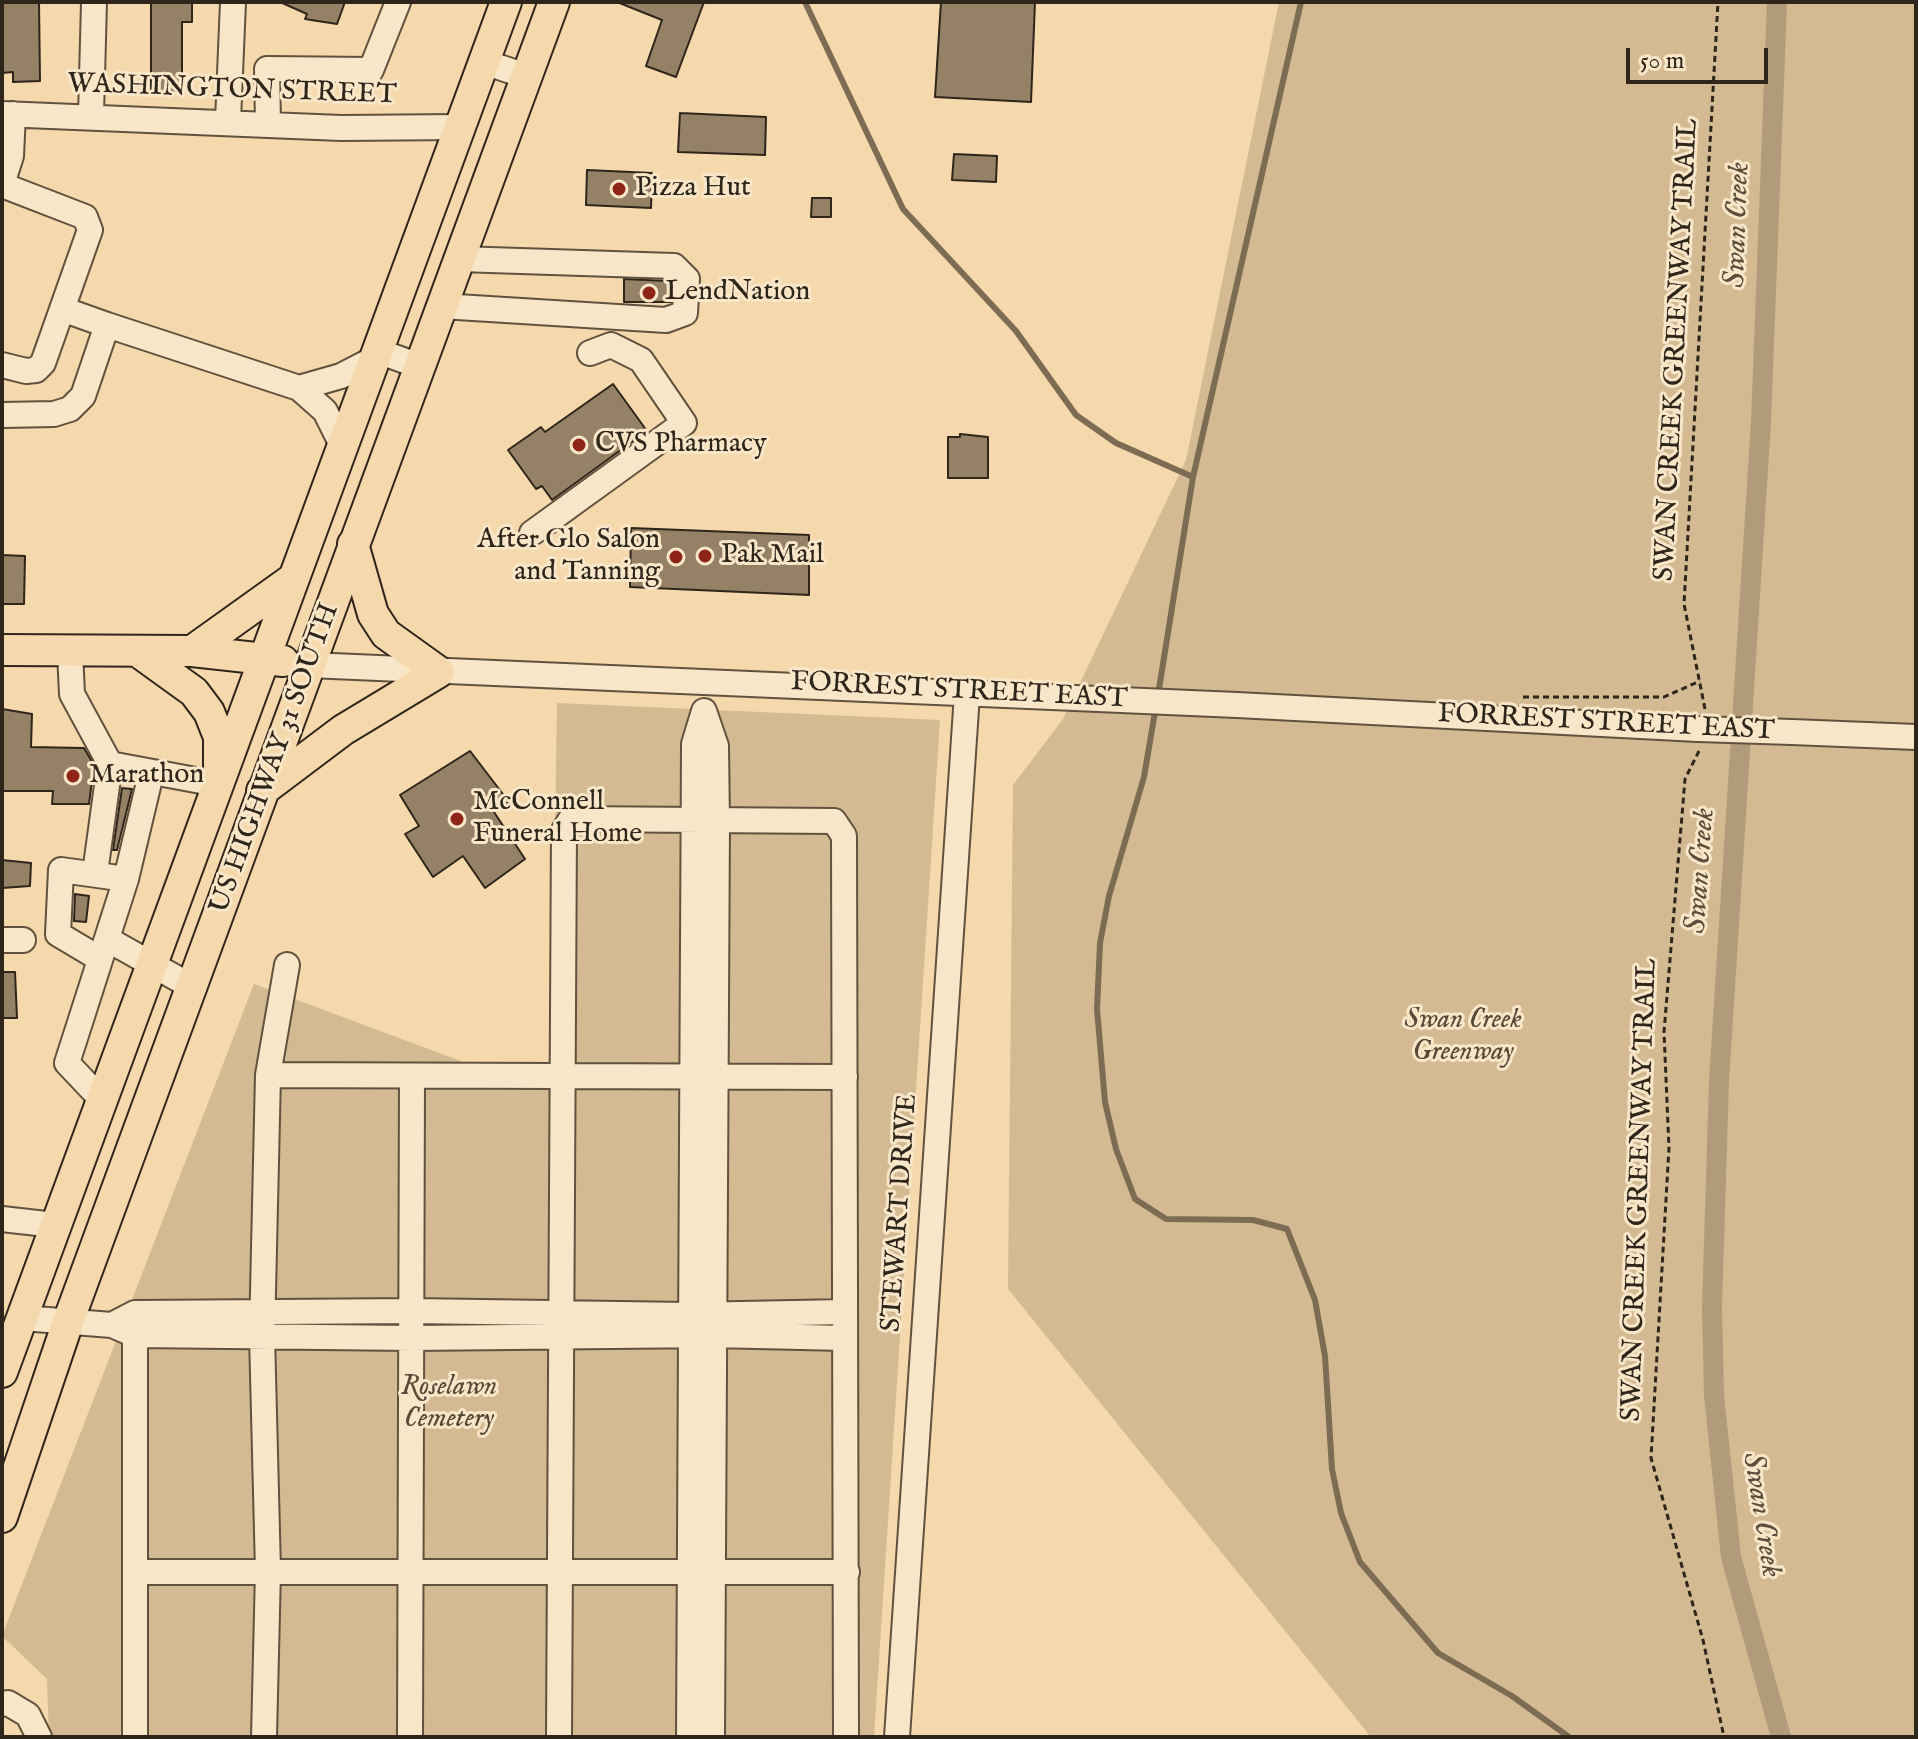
<!DOCTYPE html>
<html>
<head>
<meta charset="utf-8">
<style>
  body { margin:0 }
  #map { position:relative; width:1918px; height:1739px; overflow:hidden; background:#f5d8ab; font-family:"IM FELL English",serif }
  canvas { display:block }
  .frame { position:absolute; inset:0; border:4px solid #2e251b; pointer-events:none }
  .scale { position:absolute; left:1626px; top:48px; width:142px; height:36px; box-sizing:border-box; border:4px solid #2e251b; border-top:0; padding-left:10px; font-size:24px; line-height:28px; white-space:nowrap; color:#2e251b; -webkit-text-stroke:6px #f8e6c8; paint-order:stroke }
</style>
</head>
<body>
<div id="map">
<canvas width="1918" height="1739"></canvas>
<div class="frame"></div>
<div class="scale">50 m</div>
</div>
<script>
const g = document.querySelector('canvas').getContext('2d');
g.lineJoin = 'round';
function paint(path, color) { g.fillStyle = color; g.fill(path, 'evenodd'); }
const poly = rows => new Path2D(rows.map(r => 'M' + r).join(''));
function stroke(path, color, width, dash) { g.strokeStyle = color; g.lineWidth = width; g.lineCap = dash ? 'butt' : 'round'; g.setLineDash(dash || []); g.stroke(path); }
function write(font, color, halo, rows, align = 'center') {
  g.font = font + ' "IM FELL English",serif'; g.lineWidth = 6; g.setLineDash([]); g.textBaseline = 'middle'; g.strokeStyle = halo; g.fillStyle = color; for (const [text, x, y, turn = 0] of rows) {
    g.save(); g.translate(x, y); g.rotate((+turn || 0) * Math.PI / 180); g.textAlign = isNaN(turn) ? turn : align; if (halo) g.strokeText(text, 0, 0); g.fillText(text, 0, 0); g.restore();
  }
}
paint(poly([
  [1279,2,1916,2,1916,1737,1371,1737,1008,1289,1013,785,1063,719,1186,460],
  [557,703,940,720,874,1737,49,1737,47,1679,2,1636,254,984,461,1061,461,1070,551,1072]
]), '#d3ba93');
stroke(poly([
  [805,2,903,209,1016,331,1076,415,1116,443,1193,477],
  [1158,695,1193,477,1301,2],
  [1156,706,1144,777,1109,896,1100,943,1097,1009,1105,1102,1116,1149,1135,1199,1166,1219,1253,1220,1287,1229,1315,1300,1325,1356,1332,1469,1341,1513,1360,1562,1438,1653,1512,1696,1569,1737]
]), '#7d6c54', 6);
stroke(poly([
  [1777,2,1761,422,1719,1081,1712,1307,1714,1395,1731,1557,1781,1737]
]), '#b19b7a', 20);
const building = poly([
  [2,2,39,2,40,81,13,82,13,72,2,73,2,2],
  [151,2,192,2,192,22,182,22,182,91,151,91,151,2],
  [280,2,345,2,337,24,305,19,307,14,280,2],
  [617,2,704,2,676,77,646,66,662,20,617,2],
  [941,2,1035,2,1031,102,935,97,941,2],
  [680,113,766,117,765,155,678,152,680,113],
  [954,154,997,156,996,182,952,180,954,154],
  [587,170,652,173,651,208,586,205,587,170],
  [812,198,831,198,831,217,811,217,812,198],
  [624,279,668,281,672,285,671,302,624,302,624,279],
  [613,384,647,431,552,500,542,486,536,489,508,450,541,427,545,432,613,384],
  [960,434,988,437,988,478,948,478,948,437,960,437,960,434],
  [631,528,809,535,809,595,630,587,631,528],
  [2,555,25,556,24,604,2,604,2,555],
  [2,709,32,714,31,747,84,748,94,765,89,804,52,804,53,791,3,791,2,709],
  [470,751,509,802,494,812,525,859,485,888,463,856,433,877,405,834,419,826,400,795,470,751],
  [122,788,132,789,117,850,113,850,122,788],
  [2,860,31,863,30,886,2,888,2,860],
  [75,894,89,896,86,922,74,921,75,894],
  [2,972,15,972,17,1018,2,1018,2,972]
]);
paint(building, '#958266');
stroke(building, '#2e251b', 2);
const minor = poly([
  [484,62,526,76],
  [2,114,341,128,460,127],
  [91,115,94,2],
  [228,121,233,2],
  [268,124,267,69,371,70,398,2],
  [2,184,11,156,13,114],
  [2,185,85,217,90,230,43,363,36,370,26,371,2,365],
  [441,306,666,320,685,313,687,279,674,266,459,259],
  [62,309,107,325],
  [378,351,419,366],
  [2,415,54,414,70,409,83,396,107,325,299,388],
  [343,447,325,411,299,388,341,376,376,358],
  [532,533,684,423,641,360,611,345,590,353],
  [70,652,72,694,110,764,217,784],
  [309,665,1237,705,1698,729],
  [1792,732,1916,737],
  [95,873,110,764],
  [107,939,194,988],
  [2,940,23,940],
  [100,959,58,934,61,870,126,879],
  [268,1075,287,965],
  [101,1099,67,1063,126,879,151,774],
  [2,1219,55,1225],
  [22,1318,112,1325,135,1335,412,1338,712,1335,845,1338],
  [112,1325,135,1313,412,1311,689,1315,845,1312],
  [136,1572,847,1572],
  [2,1704,8,1703,28,1715,39,1737],
  [135,1737,135,1320],
  [264,1737,268,1571,262,1335,268,1075,845,1077],
  [410,1737,412,1078],
  [559,1737,564,830,571,819,834,821,844,836,846,1737],
  [689,1737,694,744,704,711,716,746,717,822,712,1737],
  [897,1737,967,694]
]);
const major = poly([
  [2,650,192,651,283,661],
  [192,651,294,578],
  [140,653,194,692,209,712,219,737,219,769],
  [262,791,343,730,439,672,386,634,373,614,353,544],
  [2,1372,506,2],
  [2,1517,68,1322,554,2]
]);
stroke(minor, '#60523f', 28);
stroke(major, '#2e251b', 34);
stroke(poly([
  [1523,697,1664,697,1700,681],
  [1705,709,1684,604,1718,2],
  [1699,751,1685,779,1664,1032,1669,1148,1651,1458,1703,1640,1724,1737]
]), '#2e251b', 3, [6, 4]);
stroke(minor, '#f8e6c8', 24);
stroke(major, '#f5d8ab', 30);
const minorBridge = poly([
  [1698,729,1792,732]
]);
stroke(minorBridge, '#60523f', 28, []);
stroke(minorBridge, '#f8e6c8', 24);
for (const [x, y, r, color] of [
  [619,189,8,"#8f2418"],
  [649,293,8,"#8f2418"],
  [579,445,8,"#8f2418"],
  [705,556,8,"#8f2418"],
  [676,557,8,"#8f2418"],
  [73,776,8,"#8f2418"],
  [457,819,8,"#8f2418"]
]) { const dot = new Path2D(); dot.arc(x, y, r, 0, 2 * Math.PI); g.fillStyle = color; g.fill(dot); stroke(dot, '#f8e6c8', 3); }
write('28px', '#2e251b', '#f8e6c8', [
  ["WASHINGTON STREET",232,91,2],
  ["SWAN CREEK GREENWAY TRAIL",1678,350,-87],
  ["FORREST STREET EAST",959,692,3],
  ["FORREST STREET EAST",1606,724,3],
  ["US HIGHWAY 31 SOUTH",276,759,-70],
  ["SWAN CREEK GREENWAY TRAIL",1641,1190,-88],
  ["STEWART DRIVE",901,1213,-86]
]);
write('28px', '#2e251b', '#f8e6c8', [
  ["Pizza Hut",635,189],
  ["LendNation",665,293],
  ["CVS Pharmacy",595,445],
  ["After Glo Salon",660,541,"right"],
  ["and Tanning",660,573,"right"],
  ["Pak Mail",721,556],
  ["Marathon",89,776],
  ["McConnell",473,803],
  ["Funeral Home",473,835]
], 'left');
write('italic 28px', '#574a39', '#f8e6c8', [
  ["Swan Creek",1463,1021],
  ["Greenway",1463,1053],
  ["Roselawn",449,1388],
  ["Cemetery",449,1420]
]);
write('italic 30px', '#5c4e3c', '#f8e6c8', [
  ["Swan Creek",1739,225,-88],
  ["Swan Creek",1702,871,-86],
  ["Swan Creek",1760,1515,81]
]);
</script>
</body>
</html>
